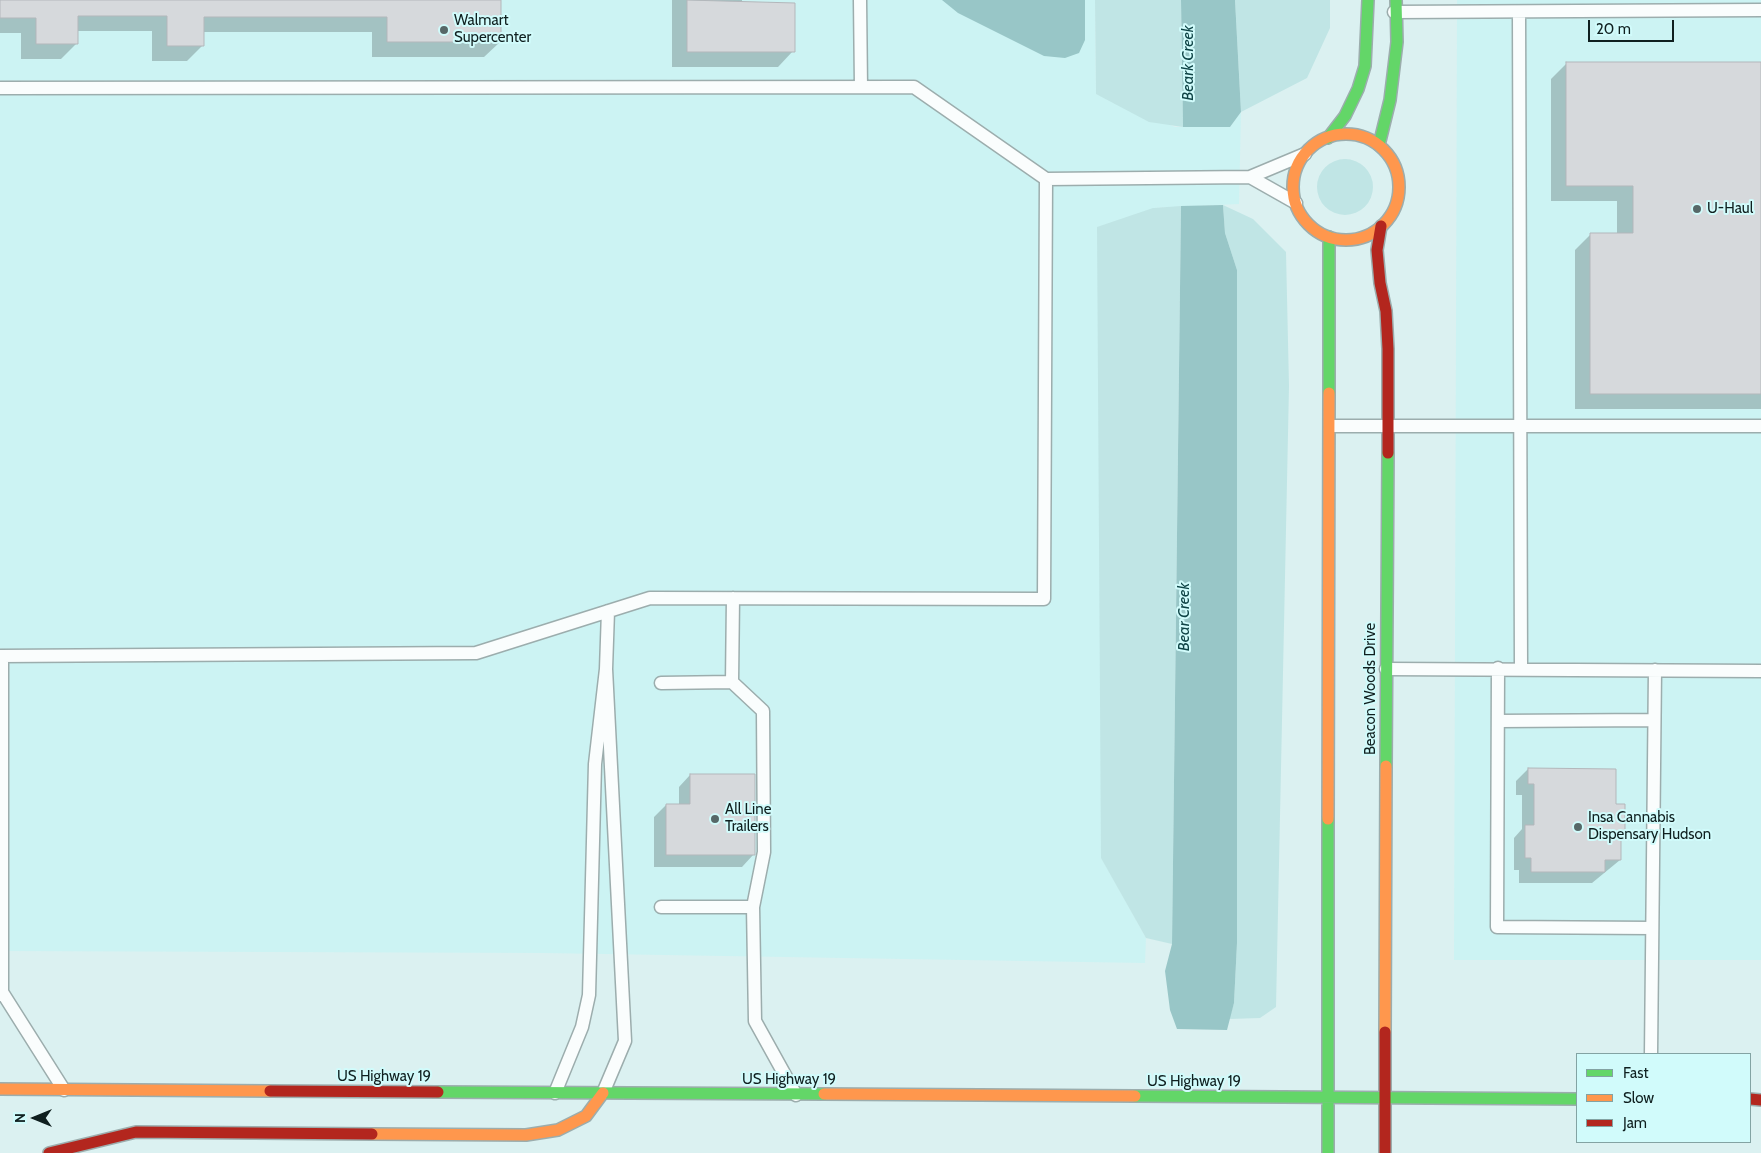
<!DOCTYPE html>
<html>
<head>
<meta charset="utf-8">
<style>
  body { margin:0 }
  #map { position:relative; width:1761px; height:1153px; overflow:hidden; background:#dbf1f1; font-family:Cabin,sans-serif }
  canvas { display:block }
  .legend { position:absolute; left:1576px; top:1053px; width:175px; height:90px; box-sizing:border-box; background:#d1fbfb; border:1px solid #83a3a3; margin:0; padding:6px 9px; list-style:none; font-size:15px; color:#0f1f1f }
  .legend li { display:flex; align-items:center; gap:10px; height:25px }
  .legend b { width:25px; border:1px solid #83a3a3 }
  .north { position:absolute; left:10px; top:1093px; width:50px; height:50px; -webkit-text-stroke:4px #d1fbfb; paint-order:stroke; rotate:270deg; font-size:14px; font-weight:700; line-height:20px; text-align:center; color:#0f1f1f }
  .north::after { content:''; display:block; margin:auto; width:18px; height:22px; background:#0f1f1f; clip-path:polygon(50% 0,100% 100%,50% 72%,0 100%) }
  .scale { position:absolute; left:1588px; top:20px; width:86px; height:22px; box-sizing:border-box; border:2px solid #0f1f1f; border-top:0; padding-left:6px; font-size:15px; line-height:18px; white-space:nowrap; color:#0f1f1f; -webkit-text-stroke:4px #d1fbfb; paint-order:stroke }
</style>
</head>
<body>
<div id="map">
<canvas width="1761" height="1153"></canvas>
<ul class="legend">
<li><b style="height:6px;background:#63d668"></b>Fast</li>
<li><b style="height:6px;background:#ff974d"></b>Slow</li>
<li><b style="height:6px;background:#b3261e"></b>Jam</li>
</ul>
<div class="north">N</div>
<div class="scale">20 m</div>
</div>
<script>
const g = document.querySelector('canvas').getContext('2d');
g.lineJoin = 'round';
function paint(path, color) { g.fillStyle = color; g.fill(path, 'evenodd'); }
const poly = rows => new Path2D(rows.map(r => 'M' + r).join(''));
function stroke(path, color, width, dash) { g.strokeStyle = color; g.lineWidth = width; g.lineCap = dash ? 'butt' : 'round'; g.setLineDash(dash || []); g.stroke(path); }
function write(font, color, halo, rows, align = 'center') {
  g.font = font + ' Cabin,sans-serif'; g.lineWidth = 4; g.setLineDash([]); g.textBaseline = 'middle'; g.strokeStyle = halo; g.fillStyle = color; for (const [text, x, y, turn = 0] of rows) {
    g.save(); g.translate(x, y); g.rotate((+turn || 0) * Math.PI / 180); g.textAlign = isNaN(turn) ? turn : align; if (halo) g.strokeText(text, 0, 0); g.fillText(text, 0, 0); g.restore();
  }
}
paint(poly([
  [0,0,1095,0,1096,94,1175,127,1230,127,1241,112,1239,204,1153,208,1101,857,1146,938,1145,963,544,953,0,951],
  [1457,0,1761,0,1761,960,1454,960]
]), '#ccf3f3');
paint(poly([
  [1095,0,1181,0,1183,127,1149,122,1096,94],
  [1235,0,1330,0,1330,28,1307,78,1241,112],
  '1317 187a28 28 0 1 1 56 0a28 28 0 1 1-56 0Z',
  [1223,205,1253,219,1286,252,1289,386,1276,1007,1260,1018,1229,1019,1234,1003,1237,943,1237,270,1225,233],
  [1181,206,1172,944,1146,938,1101,858,1097,227,1153,208]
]), '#c0e5e5');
paint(poly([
  [942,0,1085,0,1085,40,1079,53,1065,58,1044,56,958,13],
  [1181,0,1235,0,1241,112,1230,127,1183,127],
  [1223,205,1225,233,1237,270,1237,943,1234,1003,1227,1030,1177,1029,1170,1010,1165,971,1172,944,1181,206]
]), '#98c6c7');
paint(poly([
  [0,0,500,0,500,42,484,57,372,57,372,32,203,32,203,45,187,61,152,61,152,31,77,31,77,43,61,59,21,59,21,33,0,33],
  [672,0,742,0,742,4,793,51,778,67,672,67],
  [1567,63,1761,63,1761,409,1575,409,1575,250,1591,234,1617,234,1617,201,1551,201,1551,79],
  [1528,769,1615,806,1624,832,1620,836,1620,860,1592,883,1519,883,1519,870,1514,870,1514,838,1522,829,1522,795,1516,795,1516,781],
  [690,775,753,855,742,867,654,867,654,817,666,805,679,805,679,787]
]), '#0003');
const building = poly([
  [0,0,501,0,501,42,387,42,387,17,204,17,204,46,167,46,167,16,78,16,78,44,36,44,36,18,0,18,0,0],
  [687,0,795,3,795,52,687,52,687,0],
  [1566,62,1761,62,1761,394,1590,394,1590,233,1633,233,1633,186,1566,186,1566,62],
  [1528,768,1616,769,1616,804,1625,804,1625,832,1621,832,1621,860,1605,860,1605,872,1531,872,1531,858,1525,858,1525,825,1534,825,1534,784,1528,784,1528,768],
  [690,774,755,774,755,855,666,855,666,804,690,804,690,774]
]);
paint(building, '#d6d9dc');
stroke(building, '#b3b7bb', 1);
const lane = poly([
  [860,0,861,87],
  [1394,12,1761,10],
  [1519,12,1521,668],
  [0,88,914,87,1046,179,1250,177,1305,154],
  [1250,177,1296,203],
  [1330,426,1761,426],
  [733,598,732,682,763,711,764,852,753,907,755,1021,796,1095],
  [0,656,476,653,650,598,1044,599,1046,179],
  [2,656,2,992],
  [1498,668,1497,927,1652,928],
  [606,669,608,611],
  [1386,669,1761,671],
  [661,683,732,682],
  [1498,721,1654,720],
  [661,907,753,907],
  [0,995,2,992,64,1090],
  [1651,1054,1655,670],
  [555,1093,582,1027,589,995,595,764,606,669,625,1041,603,1093]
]);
const fast = poly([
  [1328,138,1345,116,1358,89,1365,66,1368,0],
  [1379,145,1390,100,1397,42,1396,0],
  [1329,393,1329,237],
  [1386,766,1388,453],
  [438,1092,824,1094],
  [1135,1096,1577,1099],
  [1328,1153,1328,819]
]);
const slow = poly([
  '1293 187a53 53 0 1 1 106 0a53 53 0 1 1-106 0Z',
  [1328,819,1329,393],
  [1385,1032,1386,766],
  [0,1089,270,1091],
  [824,1094,1135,1096],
  [372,1134,526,1135,558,1130,586,1116,603,1093]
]);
const jam = poly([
  [1381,226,1377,250,1380,283,1386,311,1388,349,1388,453],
  [270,1091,438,1092],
  [1750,1099,1761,1100],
  [49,1153,136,1132,372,1134],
  [1385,1153,1385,1032]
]);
stroke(lane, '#9cadad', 15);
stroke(fast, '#9cadad', 14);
stroke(slow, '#9cadad', 14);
stroke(jam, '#9cadad', 14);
stroke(lane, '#fafdfd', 12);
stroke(fast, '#63d668', 11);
stroke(slow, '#ff974d', 11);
stroke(jam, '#b3261e', 11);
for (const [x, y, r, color] of [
  [444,30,5,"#566868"],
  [1697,209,5,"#566868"],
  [715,819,5,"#566868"],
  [1578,827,5,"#566868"]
]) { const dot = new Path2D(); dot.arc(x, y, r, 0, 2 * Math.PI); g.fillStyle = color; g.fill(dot); stroke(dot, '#d1fbfb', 2); }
write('15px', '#0f1f1f', '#d1fbfb', [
  ["Walmart",454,21],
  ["Supercenter",454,38],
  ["U-Haul",1707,209],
  ["All Line",725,810],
  ["Trailers",725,827],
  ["Insa Cannabis",1588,818],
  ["Dispensary Hudson",1588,835]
], 'left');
write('15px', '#0f1f1f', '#d1fbfb', [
  ["Beacon Woods Drive",1371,689,-90],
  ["US Highway 19",384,1077],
  ["US Highway 19",789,1080],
  ["US Highway 19",1194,1082]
]);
write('italic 16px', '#0e4345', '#d1fbfb', [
  ["Beark Creek",1188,63,-90],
  ["Bear Creek",1184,617,-90]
]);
</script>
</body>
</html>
